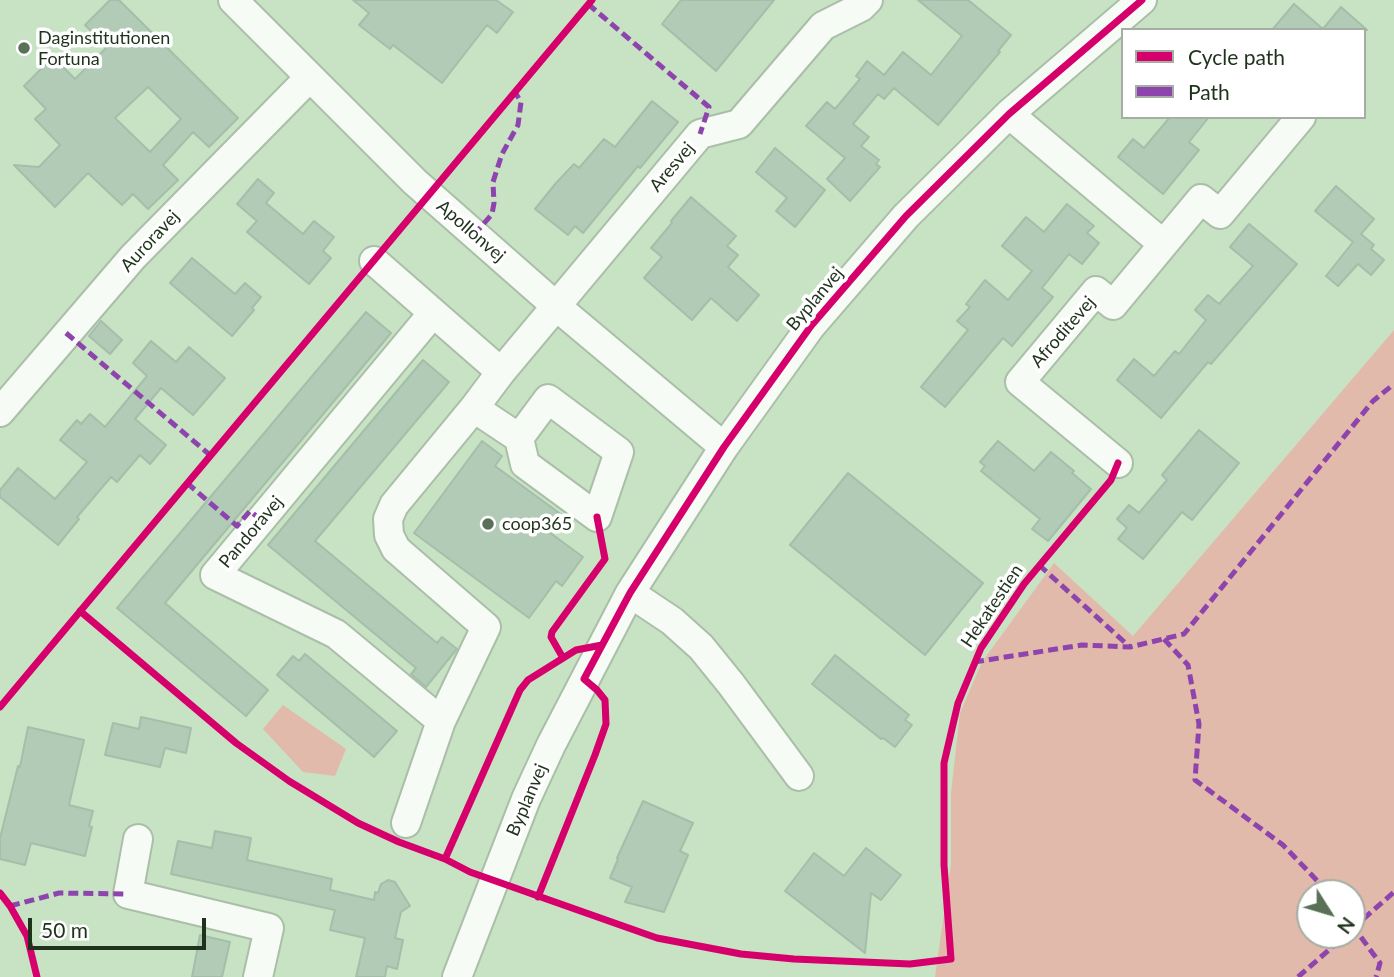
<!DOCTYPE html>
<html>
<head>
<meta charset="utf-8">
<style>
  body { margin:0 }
  #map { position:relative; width:1394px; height:977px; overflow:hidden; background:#c8e2c4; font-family:Lato,sans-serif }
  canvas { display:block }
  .legend { position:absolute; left:1121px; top:28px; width:245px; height:91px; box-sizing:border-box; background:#fff; border:2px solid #a5ada4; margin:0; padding:9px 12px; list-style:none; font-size:21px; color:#1f321c }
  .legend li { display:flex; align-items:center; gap:14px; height:35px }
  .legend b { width:35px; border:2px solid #a5ada4 }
  .north { position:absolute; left:1296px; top:879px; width:70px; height:70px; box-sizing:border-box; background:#fff; border:2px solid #a5ada4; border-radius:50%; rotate:127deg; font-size:19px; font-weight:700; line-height:28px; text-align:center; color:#1f321c }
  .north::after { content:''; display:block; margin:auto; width:24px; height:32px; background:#5a7057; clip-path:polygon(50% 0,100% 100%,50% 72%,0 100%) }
  .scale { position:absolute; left:28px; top:918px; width:178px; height:32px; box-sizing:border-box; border:4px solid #1f321c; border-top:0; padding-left:9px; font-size:21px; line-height:24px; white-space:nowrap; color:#1f321c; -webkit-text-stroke:5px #fff; paint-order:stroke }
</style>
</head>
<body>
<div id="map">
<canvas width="1394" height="977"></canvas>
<ul class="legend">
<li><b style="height:9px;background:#d6006c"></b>Cycle path</li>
<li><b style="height:9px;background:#8e44ad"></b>Path</li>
</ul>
<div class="north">N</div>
<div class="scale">50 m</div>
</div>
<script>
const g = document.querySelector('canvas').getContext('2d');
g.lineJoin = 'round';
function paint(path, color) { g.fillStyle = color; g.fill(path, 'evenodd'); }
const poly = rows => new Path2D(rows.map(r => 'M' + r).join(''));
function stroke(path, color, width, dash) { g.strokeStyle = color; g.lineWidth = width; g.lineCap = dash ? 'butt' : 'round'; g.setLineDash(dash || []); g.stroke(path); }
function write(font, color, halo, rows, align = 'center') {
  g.font = font + ' Lato,sans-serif'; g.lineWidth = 7; g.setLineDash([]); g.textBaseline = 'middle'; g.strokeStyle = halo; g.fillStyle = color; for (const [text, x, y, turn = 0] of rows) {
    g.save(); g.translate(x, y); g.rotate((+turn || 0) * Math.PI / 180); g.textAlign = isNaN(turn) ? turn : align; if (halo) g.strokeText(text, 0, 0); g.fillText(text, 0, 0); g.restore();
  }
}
paint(poly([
  [1394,330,1394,977,935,977,951,864,951,793,960,713,982,662,1054,563,1133,636],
  [1352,893,1352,935,1310,935,1310,893],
  [283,705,346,749,335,776,303,772,263,729]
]), '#e2baab');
const building = poly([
  [110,0,119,0,238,118,209,147,193,132,163,165,178,180,148,209,133,194,122,205,88,173,55,207,14,165,39,167,60,145,35,119,46,109,24,86,53,57,75,79,107,47,85,25,110,0],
  [148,87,181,119,150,152,115,118,148,87],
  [353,0,496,0,513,12,497,33,487,25,442,83,393,45,390,49,359,25,369,13,353,0],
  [681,0,774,0,716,71,662,24,681,0],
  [918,0,968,0,1011,35,998,51,1000,52,938,125,894,88,884,99,878,94,853,124,869,137,861,146,879,160,876,164,880,167,850,201,827,179,845,158,806,126,827,102,835,109,860,79,856,76,867,61,884,75,903,52,931,75,962,36,918,0],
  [1294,4,1323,29,1341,7,1367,30,1272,30,1294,4],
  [652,101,678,122,640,168,638,166,583,233,575,226,568,235,535,209,556,183,574,164,579,168,604,139,615,147,652,101],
  [1170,117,1209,117,1189,142,1199,150,1163,194,1118,157,1133,139,1144,148,1170,117],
  [775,148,825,190,795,227,776,211,787,198,756,172,775,148],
  [258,179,274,193,266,203,303,234,314,221,334,237,323,251,331,258,309,284,247,232,257,221,237,204,258,179],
  [1336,186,1374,219,1361,234,1374,245,1371,249,1384,260,1371,275,1358,264,1338,286,1326,276,1353,242,1315,211,1336,186],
  [691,197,736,236,727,246,738,255,728,267,759,295,737,321,711,298,692,320,644,278,662,257,651,248,672,223,671,221,691,197],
  [1067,204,1094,226,1087,233,1099,243,1082,264,1069,254,1042,288,1053,297,1012,346,1003,338,945,407,921,387,968,330,957,321,970,307,966,304,985,280,1008,300,1032,271,1002,246,1026,217,1044,232,1067,204],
  [1249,224,1297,264,1211,364,1208,362,1161,418,1117,380,1134,359,1154,376,1175,351,1179,354,1206,320,1195,310,1208,295,1219,304,1253,266,1230,247,1249,224],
  [192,258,235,294,245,283,261,297,252,308,254,310,232,336,170,283,192,258],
  [366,312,391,333,165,603,268,690,246,716,117,608,366,312],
  [101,321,122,340,110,354,89,336,101,321],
  [151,341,176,362,189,347,225,378,193,415,161,388,135,419,166,445,150,464,140,455,117,482,111,477,77,517,79,519,58,545,0,497,0,490,18,468,55,499,87,462,60,440,77,420,81,424,90,414,105,427,147,376,133,363,151,341],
  [423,360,449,382,315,541,437,643,442,637,457,649,426,687,411,674,416,668,268,545,423,360],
  [1199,430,1239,463,1192,520,1182,512,1143,559,1118,539,1127,528,1117,519,1129,505,1139,513,1167,480,1162,475,1199,430],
  [482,441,502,456,495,466,562,515,549,532,583,557,562,586,556,581,529,618,414,533,482,441],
  [998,441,1034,471,1051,452,1074,471,1072,473,1091,489,1048,541,1032,529,1040,519,981,471,985,466,980,462,998,441],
  [848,473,983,583,925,655,790,545,848,473],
  [305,654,397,731,374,757,277,675,293,656,299,661,305,654],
  [835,655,909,715,905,720,912,725,895,747,883,738,881,739,812,684,835,655],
  [141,717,191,728,186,753,165,748,160,767,105,755,113,723,139,729,141,717],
  [28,727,84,740,69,805,93,811,89,826,92,827,85,856,31,843,25,865,0,859,0,838,18,766,20,767,28,727],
  [643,801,693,823,680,851,688,855,664,912,625,902,632,887,610,878,618,859,617,858,643,801],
  [215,831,251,838,247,860,332,879,330,890,374,900,375,892,378,893,381,884,388,880,395,882,410,906,401,912,395,938,403,940,397,969,387,966,385,977,356,977,365,938,330,930,335,910,171,874,178,841,212,848,215,831],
  [866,848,901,875,881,900,871,893,865,953,785,891,814,853,844,876,866,848],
  [200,935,230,942,222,977,192,977,200,935]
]);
paint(building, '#b1cbb6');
stroke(building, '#a5beaa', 2);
const minor = poly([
  [233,0,415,182,556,306,724,447],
  [1009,114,1163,244],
  [374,261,501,372],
  [433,313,215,575,336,634,441,721],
  [474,408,519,438,548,399,619,452,597,517,525,464,519,438],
  [0,412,133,257,309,78],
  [1118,463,1020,382,1096,291,1113,305,1201,199,1220,214,1301,117],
  [630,593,672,621,701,647,731,684,799,776],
  [406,823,441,721,486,627,396,549,389,535,388,519,394,505,474,408,501,372,700,134,739,124,823,26,861,7,868,0],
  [138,839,128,894,269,928,258,977],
  [457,977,526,799,551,745,630,593,724,447,811,326,906,216,1009,114,1142,0]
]);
stroke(minor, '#aabfa7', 32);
stroke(minor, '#f7fbf6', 28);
stroke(poly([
  [588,4,709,107,700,134],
  [474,235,492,214,494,203,493,182,502,154,518,125,521,102,515,92],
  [66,333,210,455],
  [187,483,237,526,250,511,261,520],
  [1039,565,1130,647],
  [1164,639,1188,665,1199,724,1195,780,1283,845,1329,893],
  [974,662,1082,645,1130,647,1184,634,1373,401,1394,384],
  [10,906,59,893,128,894],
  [1352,925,1380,963,1376,977],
  [1352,929,1394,892],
  [1298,977,1346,935]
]), '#8e44ad', 5, [10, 5]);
stroke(poly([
  [80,611,236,743,289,781,358,823,399,842,445,859,470,872,657,938,741,954,794,959,910,964,951,959,944,865,944,763,958,703,981,648,1024,584,1111,480,1118,463],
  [563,658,551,637,552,632,605,559,597,517],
  [0,707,592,0],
  [445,859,520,690,528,680,576,650,602,645],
  [0,893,10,906,27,936,37,977],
  [538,897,595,755,606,724,605,700,597,690,584,679,630,593,724,447,811,326,906,216,1009,114,1142,0]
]), '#d6006c', 7);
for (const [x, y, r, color] of [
  [24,48,7,"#5a7057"],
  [488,524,7,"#5a7057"]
]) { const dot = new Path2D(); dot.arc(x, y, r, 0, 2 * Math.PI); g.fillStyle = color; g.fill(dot); stroke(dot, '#fff', 2.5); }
write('18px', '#1f321c', '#fff', [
  ["Daginstitutionen",38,38],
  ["Fortuna",38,59],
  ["coop365",502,524]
], 'left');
write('18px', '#1f321c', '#fff', [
  ["Aresvej",672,167,-50],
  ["Apollonvej",471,231,41],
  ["Auroravej",150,241,-47],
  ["Byplanvej",815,299,-50],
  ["Afroditevej",1063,332,-49],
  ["Pandoravej",251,532,-50],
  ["Hekatestien",992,606,-56],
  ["Byplanvej",527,800,-67]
]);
</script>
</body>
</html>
